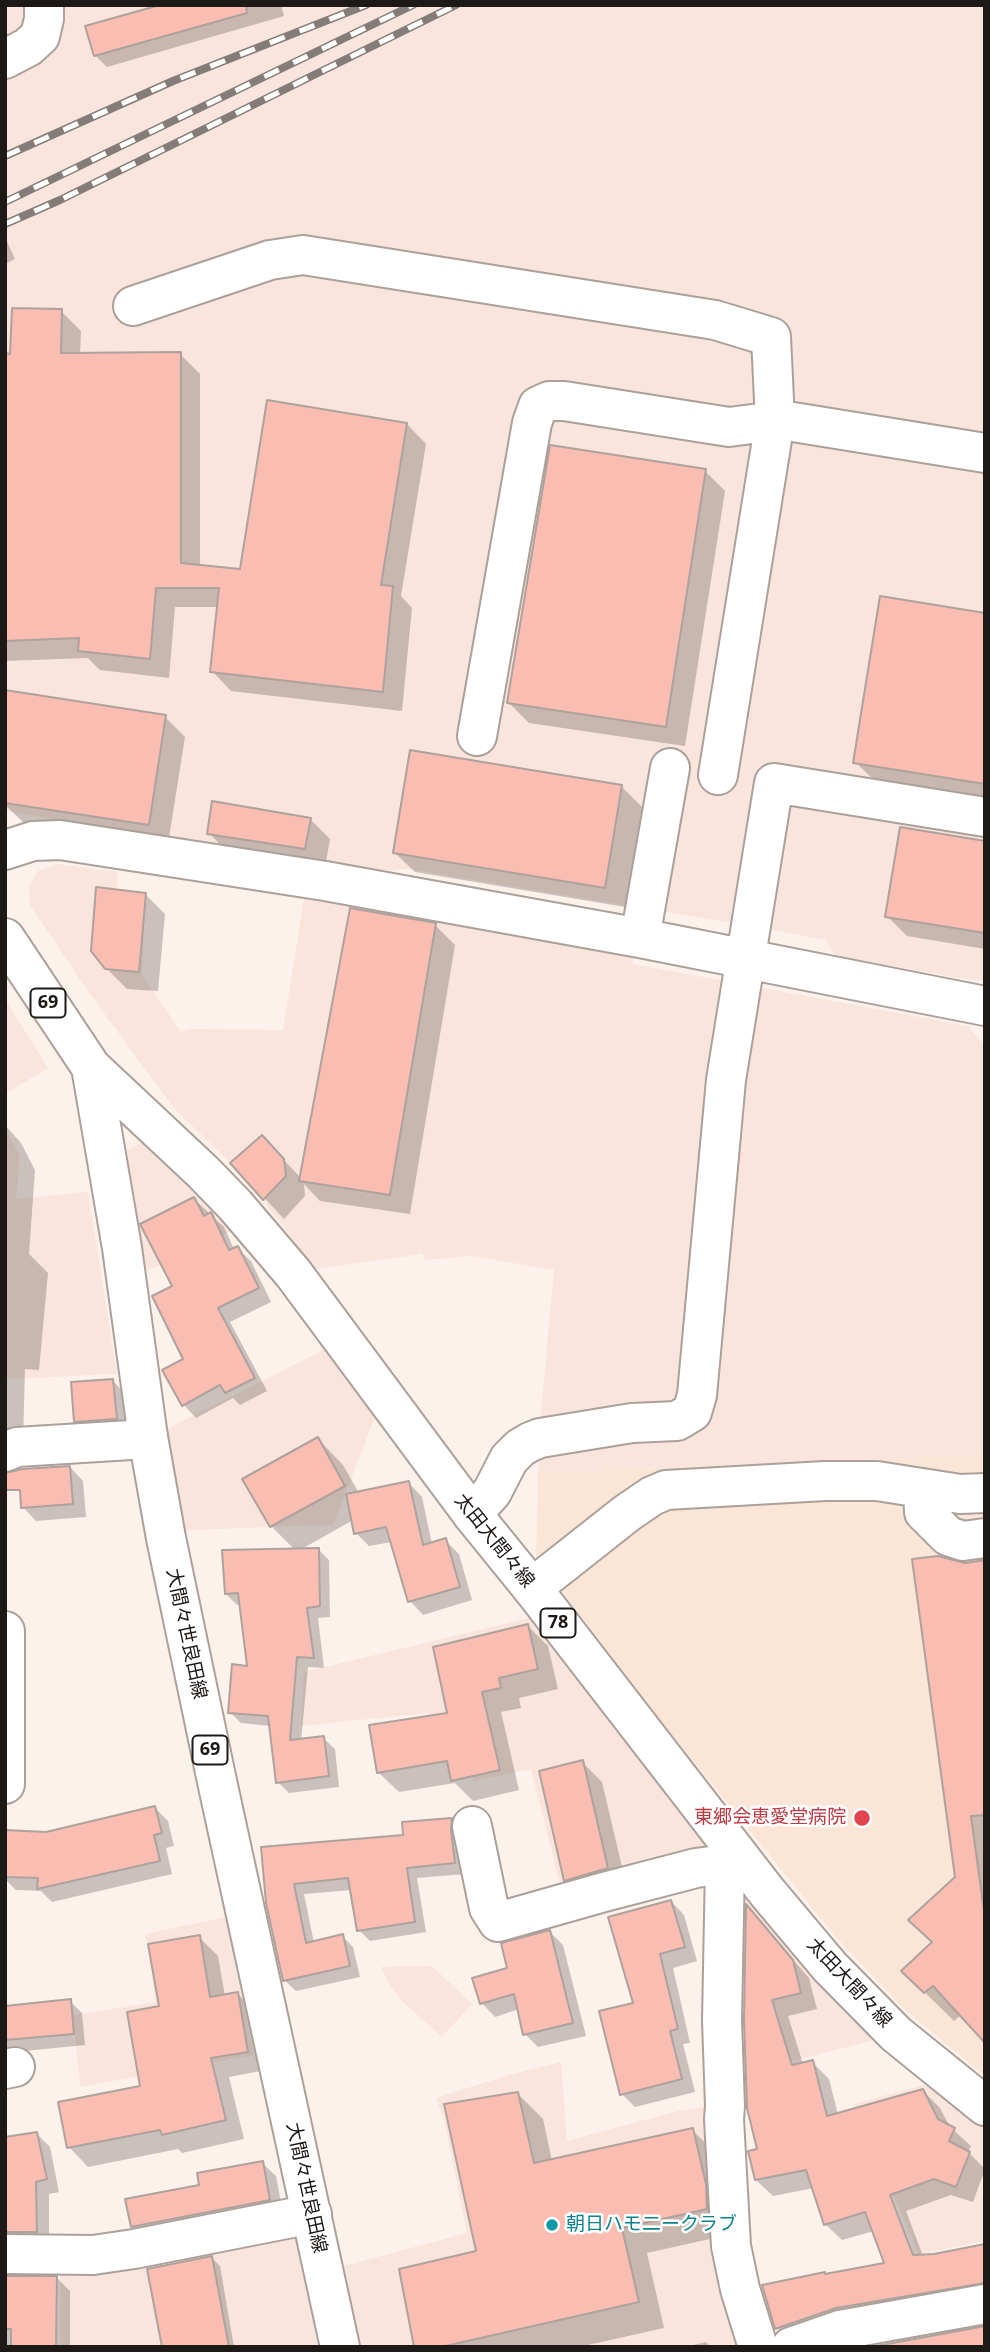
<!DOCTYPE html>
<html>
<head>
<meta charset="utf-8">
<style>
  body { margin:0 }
  #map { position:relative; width:990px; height:2352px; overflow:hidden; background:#fdf1eb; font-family:"Open Sans",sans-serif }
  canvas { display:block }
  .frame { position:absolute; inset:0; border:7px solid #1d1917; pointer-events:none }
</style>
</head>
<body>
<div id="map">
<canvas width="990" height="2352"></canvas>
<div class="frame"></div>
</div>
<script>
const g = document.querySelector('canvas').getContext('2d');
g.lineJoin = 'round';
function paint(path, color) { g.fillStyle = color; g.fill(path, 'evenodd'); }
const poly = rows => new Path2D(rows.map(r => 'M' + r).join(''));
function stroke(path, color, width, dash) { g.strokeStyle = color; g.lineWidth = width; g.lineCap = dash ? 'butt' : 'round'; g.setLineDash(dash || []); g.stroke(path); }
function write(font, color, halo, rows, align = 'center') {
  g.font = font + ' "Open Sans","Noto Sans JP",sans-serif'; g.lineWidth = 5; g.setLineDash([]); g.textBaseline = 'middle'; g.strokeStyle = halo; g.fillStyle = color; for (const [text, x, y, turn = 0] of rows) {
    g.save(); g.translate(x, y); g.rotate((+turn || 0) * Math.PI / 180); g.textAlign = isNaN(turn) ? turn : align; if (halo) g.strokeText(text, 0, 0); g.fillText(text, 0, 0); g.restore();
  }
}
paint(poly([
  [5,5,985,5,985,980,972,980,836,956,826,940,750,926,409,869,370,871,5,811],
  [58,864,118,872,117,889,146,893,142,975,181,1032,188,1029,283,1030,304,899,633,957,633,964,968,1026,985,1046,985,1455,538,1473,541,1412,554,1270,471,1256,425,1260,422,1254,315,1269,263,1200,230,1163,173,1107,87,990,30,905,29,886,38,871],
  [5,999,48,1068,5,1094],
  [5,1128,20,1155,16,1199,88,1192,117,1374,5,1379],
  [142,1143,206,1199,231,1231,142,1273,124,1151],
  [325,1349,377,1412,333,1525,185,1530,167,1429],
  [529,1618,705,1846,695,1858,562,1892,531,1769,474,1781,460,1721,441,1725,428,1713,301,1726,304,1672],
  [736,1888,830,1995,871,2035,871,2041,733,2076],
  [226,1917,254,2055,80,2087,73,2015,156,2002,145,1934],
  [432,1966,472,2004,442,2037,403,2002,391,1987,381,1967],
  [561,2062,567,2141,678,2111,710,2106,742,2347,361,2347,344,2266,467,2233,444,2120,436,2098,509,2075],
  [927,2084,985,2129,985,2241,919,2254,854,2104],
  [291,2230,296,2241,318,2347,60,2347,60,2263]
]), '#f9e5db');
paint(poly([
  [985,1455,985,2076,904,2009,835,1936,658,1717,536,1557,538,1473]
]), '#fae5d7');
paint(poly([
  [160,5,281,5,284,16,107,67,95,55],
  [5,237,15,259,5,264],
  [61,311,81,331,80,355,180,354,200,374,200,566,241,571,407,424,426,444,401,596,412,608,402,711,231,691,212,671,218,607,175,607,169,678,100,670,88,658,5,661,5,409,12,356],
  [705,471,725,491,685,746,529,723,509,703],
  [985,615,985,797,873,779,855,762],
  [5,692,165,717,185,737,168,844,23,822,5,805],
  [622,787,642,807,625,907,415,872,395,853],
  [310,819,330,839,325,868,228,853,209,833],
  [985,843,985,949,907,936,887,916],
  [145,894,165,914,158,991,127,989,106,968],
  [435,925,455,945,410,1214,320,1201,304,1184,305,1196,284,1219,232,1163,281,1157,301,1178],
  [5,1125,21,1143,35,1170,29,1254,48,1273,39,1370,25,1369,23,1443,5,1443],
  [194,1199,224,1227,234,1249,237,1248,251,1261,271,1302,230,1322,267,1391,240,1405,233,1398,196,1418,183,1404,185,1360,175,1287],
  [113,1381,126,1394,129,1432,89,1434,76,1421],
  [318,1439,343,1465,359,1493,409,1483,422,1497,432,1544,445,1540,459,1554,472,1600,423,1615,410,1601,392,1542,369,1546,356,1533,353,1520,300,1550,318,1549,329,1560,330,1617,318,1618,324,1668,308,1667,301,1741,323,1738,335,1749,339,1787,289,1793,278,1782,271,1726,241,1723,230,1712,249,1668,241,1605,237,1605,226,1594,295,1550,271,1526],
  [70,1467,83,1481,86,1517,36,1521,23,1507],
  [985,1562,985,2041,961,2015,954,2021,903,1971,934,1943,956,1878,966,1564],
  [528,1626,548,1646,558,1689,519,1698,521,1708,501,1712,519,1790,473,1801,455,1783,399,1792,378,1772,449,1714],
  [582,1762,602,1782,627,1888,586,1900,566,1880],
  [155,1808,168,1821,174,1846,166,1848,172,1874,52,1902,41,1891,16,1890,5,1879,5,1832,46,1833],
  [451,1820,462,1831,466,1874,417,1878,426,1932,370,1941,359,1930,352,1890,304,1894,314,1943,342,1936,353,1947,360,1977,296,1991,284,1980,263,1848,405,1837],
  [671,1901,684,1915,697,1961,673,1968,690,2043,683,2044,695,2092,635,2107,622,2094,635,2005],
  [748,1908,809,1978,817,2009,788,2016,803,2064,812,2062,829,2079,838,2115,923,2091,940,2108,950,2127,971,2146,968,2152,985,2169,973,2202,951,2195,906,2211,923,2256,985,2246,985,2301,793,2344,777,2328,826,2276,886,2264,874,2231,842,2240,825,2224,814,2188,773,2196,756,2180,760,2150],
  [550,1932,563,1945,586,2036,538,2047,525,2034,519,2009,495,2017,482,2003,509,1969],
  [199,1937,218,1956,225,1996,238,1994,257,2013,266,2070,229,2077,244,2139,182,2153,178,2149,88,2167,69,2147,142,2087],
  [5,1956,6,2007,70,2001,82,2013,85,2045,25,2051,25,2054,5,2055],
  [517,2093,543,2119,552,2161,692,2130,718,2155,732,2234,647,2253,664,2328,579,2347,416,2347,478,2253],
  [37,2134,50,2147,59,2192,49,2194,49,2245,5,2250,5,2139],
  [262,2163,276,2176,283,2213,146,2240,132,2227,201,2186],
  [212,2258,220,2266,234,2347,163,2347],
  [5,2278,57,2278,70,2291,70,2347,5,2347],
  [706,2342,711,2347,685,2347]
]), '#0003');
const building = poly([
  [160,5,246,5,247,13,94,56,85,26,160,5],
  [12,308,62,309,61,353,181,352,181,563,240,569,267,400,407,423,381,585,393,586,383,692,210,672,219,588,156,588,150,659,78,651,79,638,5,641,5,353,10,354,12,308],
  [550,445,706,469,666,727,507,703,550,445],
  [880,596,985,613,985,784,853,763,880,596],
  [5,690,166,715,149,825,5,803,5,690],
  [410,750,622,785,605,888,393,853,410,750],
  [212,801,311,818,305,849,207,834,212,801],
  [900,827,985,841,985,933,885,917,900,827],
  [96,887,146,893,139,972,105,969,91,951,96,887],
  [350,908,436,923,390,1195,299,1181,350,908],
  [262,1135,284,1159,286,1176,263,1200,230,1163,262,1135],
  [194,1197,204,1216,211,1212,229,1250,238,1246,259,1288,218,1308,255,1378,225,1393,220,1385,182,1406,162,1370,183,1359,152,1296,172,1286,140,1224,194,1197],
  [113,1379,117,1419,74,1422,71,1382,113,1379],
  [318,1437,345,1486,270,1527,242,1479,318,1437],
  [70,1466,73,1504,21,1508,20,1490,5,1490,5,1473,22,1469,70,1466],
  [409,1481,423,1545,446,1538,460,1587,408,1602,386,1527,354,1534,346,1494,409,1481],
  [319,1548,320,1606,307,1608,314,1658,297,1657,290,1740,324,1736,329,1776,276,1783,268,1716,228,1713,232,1664,247,1666,238,1593,225,1594,222,1550,319,1548],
  [938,1556,965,1563,985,1560,985,1815,971,1816,985,1918,985,2043,933,1986,924,1993,901,1971,932,1942,908,1920,955,1877,912,1559,938,1556],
  [528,1624,538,1669,499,1678,501,1688,482,1692,500,1770,451,1781,447,1761,377,1773,369,1725,447,1713,433,1647,528,1624],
  [583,1760,608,1868,564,1881,539,1771,583,1760],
  [155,1806,162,1833,154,1835,160,1861,37,1889,38,1878,5,1877,5,1830,46,1832,155,1806],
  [452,1818,451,1830,455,1863,407,1868,415,1922,357,1931,348,1878,294,1884,306,1943,343,1934,350,1966,283,1981,266,1903,261,1847,403,1835,402,1822,452,1818],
  [671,1900,685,1947,660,1954,678,2029,670,2031,682,2079,620,2095,599,2011,633,2003,608,1917,671,1900],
  [746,1904,793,1960,801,1993,772,2000,792,2065,813,2060,827,2116,923,2089,938,2119,955,2128,949,2141,970,2152,956,2187,934,2179,890,2195,913,2255,934,2254,985,2244,985,2283,836,2308,775,2329,762,2285,825,2272,825,2274,884,2263,865,2212,824,2225,806,2170,755,2180,748,2151,757,2149,747,2108,744,2021,746,1904],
  [550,1930,573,2023,523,2035,514,1994,480,2004,472,1978,507,1968,501,1943,550,1930],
  [200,1935,210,1997,238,1992,248,2052,211,2058,226,2120,162,2135,160,2130,67,2148,58,2102,140,2086,127,2012,159,2006,148,1944,200,1935],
  [71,1999,74,2034,5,2040,5,2006,71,1999],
  [518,2092,534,2163,693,2128,706,2184,707,2209,622,2228,639,2302,441,2347,414,2347,399,2269,476,2251,444,2104,518,2092],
  [37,2132,47,2179,36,2182,37,2232,5,2232,5,2137,37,2132],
  [263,2161,270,2200,131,2227,125,2199,199,2185,197,2173,263,2161],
  [212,2256,229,2347,162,2347,147,2269,212,2256],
  [5,2276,57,2276,56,2347,11,2347,11,2329,5,2329,5,2276],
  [985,2326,985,2347,871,2347,985,2326]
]);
paint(building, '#f9beb1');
stroke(building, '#aea19e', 2);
const minor = poly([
  [5,59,28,47,40,36,44,19,44,5],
  [133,306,270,260,303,255,715,320,771,337,775,421,718,775],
  [477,736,532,423,538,406,549,401,564,401,729,427,775,421,793,422,985,453],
  [5,850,33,841,60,840,325,881,640,938,985,1006],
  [640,938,670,768],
  [5,1452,17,1447,131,1440,148,1437],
  [923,1489,924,1512,948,1536,963,1541,985,1538],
  [472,1514,492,1492,509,1459,520,1448,530,1442,540,1438,632,1423,677,1421,692,1412,697,1395,726,1080,774,783,985,817],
  [532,1588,627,1513,652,1496,666,1490,825,1481,877,1481,960,1494,985,1493],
  [5,1631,5,1784],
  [472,1826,489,1908,498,1922,604,1892,696,1868,725,1864,737,1854],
  [725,1864,722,2021,725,2106,724,2119,731,2246,740,2289,758,2347],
  [5,2069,15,2067],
  [5,2254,93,2255,134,2249,312,2214],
  [791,2347,840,2330,985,2304]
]);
const major = poly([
  [5,938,91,1067,122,1248,148,1437,166,1538,215,1772,340,2347],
  [91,1067,203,1172,235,1205,293,1273,472,1514,532,1588,767,1892,830,1967,896,2034,985,2106]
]);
stroke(minor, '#aba09a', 42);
stroke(major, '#aba09a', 42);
stroke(minor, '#fff', 38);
stroke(major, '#fff', 38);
const rail = poly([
  [5,156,173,81,366,5],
  [5,202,413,5],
  [5,224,60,200,456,5]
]);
stroke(rail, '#847c78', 8);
stroke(rail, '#fff', 5, [16]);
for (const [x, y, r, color] of [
  [862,1818,9,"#e0444e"],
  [552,2225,7,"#0f9aa8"]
]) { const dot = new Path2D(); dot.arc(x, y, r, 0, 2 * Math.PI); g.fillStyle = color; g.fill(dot); stroke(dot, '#fff', 2.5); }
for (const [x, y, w] of [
  [48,1003,35],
  [558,1623,35],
  [210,1750,35]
]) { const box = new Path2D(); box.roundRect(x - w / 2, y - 14.5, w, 29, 5); g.fillStyle = '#fff'; g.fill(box); stroke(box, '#1d1917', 2); }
write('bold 18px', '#1d1917', null, [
  ["69",48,1003],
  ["78",558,1623],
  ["69",210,1750]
]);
write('19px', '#1d1917', '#fff', [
  ["太田大間々線",494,1541,51],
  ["大間々世良田線",186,1634,78],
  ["太田大間々線",849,1983,47],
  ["大間々世良田線",306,2188,78]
]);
write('19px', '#be3a42', '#fff', [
  ["東郷会恵愛堂病院",846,1818]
], 'right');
write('19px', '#0d838f', '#fff', [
  ["朝日ハモ二ークラブ",566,2225]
], 'left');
</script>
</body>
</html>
